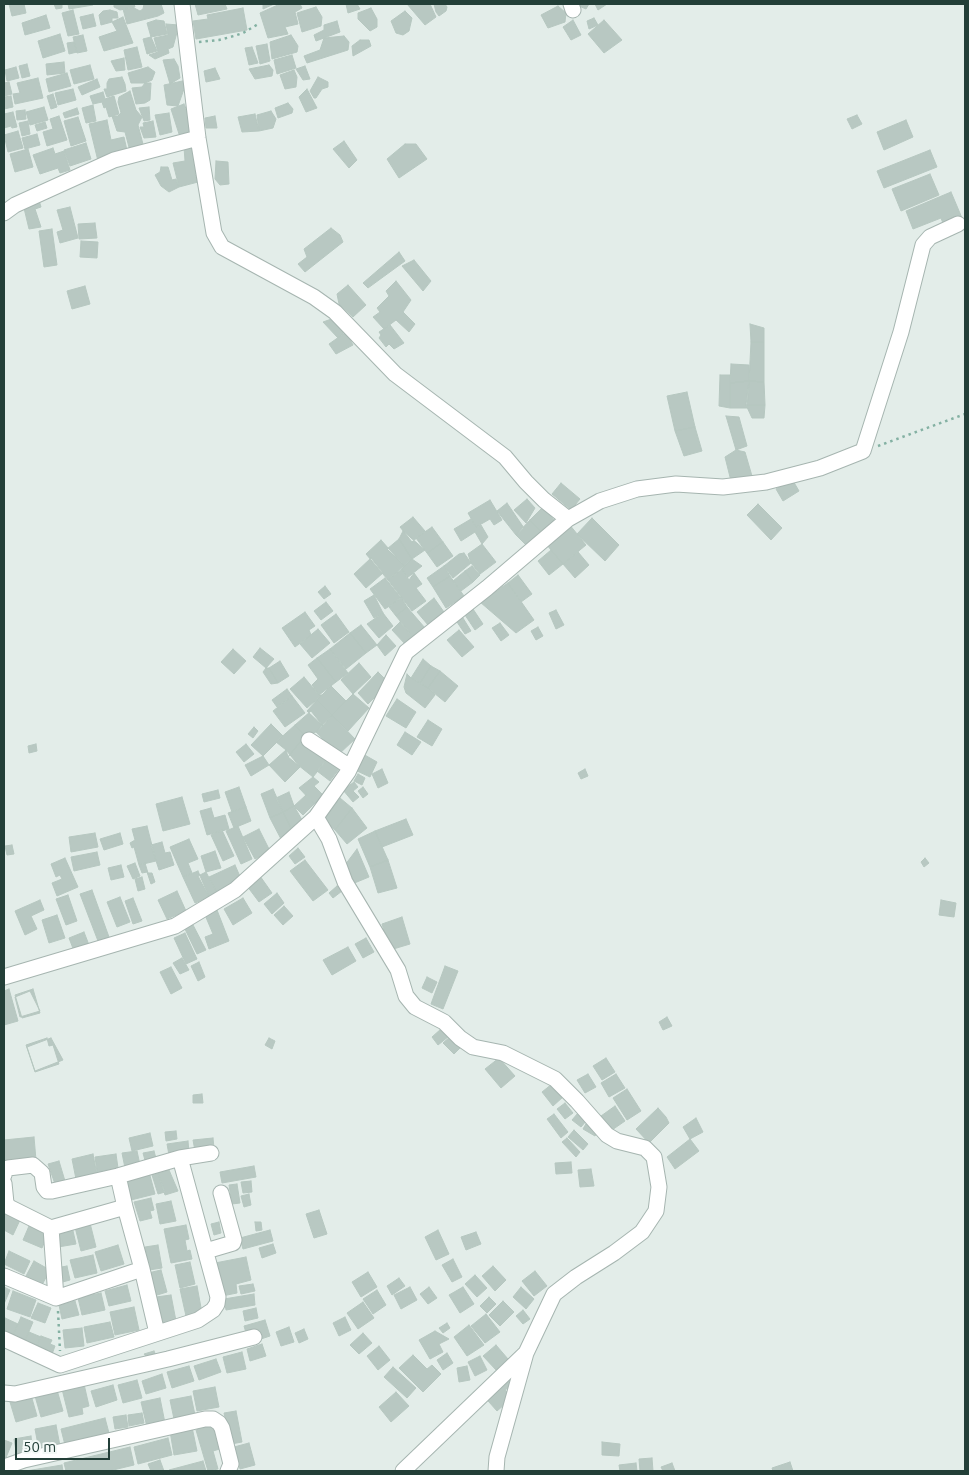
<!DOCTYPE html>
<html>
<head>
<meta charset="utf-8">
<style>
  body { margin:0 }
  #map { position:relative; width:969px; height:1475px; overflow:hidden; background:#e3ede9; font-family:Ubuntu,sans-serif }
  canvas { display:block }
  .frame { position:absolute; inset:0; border:5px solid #233f38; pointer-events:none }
  .scale { position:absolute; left:15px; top:1438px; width:95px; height:22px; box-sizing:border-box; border:2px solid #233f38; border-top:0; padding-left:6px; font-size:15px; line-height:18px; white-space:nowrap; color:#233f38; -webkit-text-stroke:4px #f4f9f7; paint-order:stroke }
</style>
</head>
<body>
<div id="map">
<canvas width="969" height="1475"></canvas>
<div class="frame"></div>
<div class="scale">50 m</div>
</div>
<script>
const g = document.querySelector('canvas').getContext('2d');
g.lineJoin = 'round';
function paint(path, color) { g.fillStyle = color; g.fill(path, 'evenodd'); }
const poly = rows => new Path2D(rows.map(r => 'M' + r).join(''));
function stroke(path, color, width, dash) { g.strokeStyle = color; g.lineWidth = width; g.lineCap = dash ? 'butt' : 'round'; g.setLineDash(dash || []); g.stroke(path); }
const building = poly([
  [9,4,24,4,26,13,12,16,9,4],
  [54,4,62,4,62,8,56,9,54,4],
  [68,4,92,4,93,5,69,9,68,4],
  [114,4,134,4,135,7,120,10,114,7,114,4],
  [144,4,161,4,164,13,158,16,127,24,123,9,132,7,140,11,143,9,144,4],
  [195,4,225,4,227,9,198,15,195,4],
  [263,4,274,4,263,9,263,4],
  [280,4,300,4,302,8,295,12,298,24,285,27,288,34,268,38,260,13,280,4],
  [346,4,357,4,360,9,348,13,346,4],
  [407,4,430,4,436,17,425,25,407,4],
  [434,4,445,4,447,7,446,11,439,16,436,12,434,4],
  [578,4,589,4,586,9,579,6,578,4],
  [595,4,607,4,598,10,595,4],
  [558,6,566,13,565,22,548,28,541,15,558,6],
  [316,7,322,17,321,26,302,32,297,13,316,7],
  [243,8,247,30,196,39,193,21,208,19,207,15,243,8],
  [371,8,377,19,377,27,370,31,358,19,358,13,371,8],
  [73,10,79,34,68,36,62,13,73,10],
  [110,10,117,12,118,18,112,18,112,22,101,25,99,15,103,11,110,10],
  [405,11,412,18,409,31,403,35,396,33,391,21,405,11],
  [93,14,96,26,83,29,80,17,93,14],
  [46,15,50,28,25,35,22,23,46,15],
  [123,17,133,43,104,51,99,37,117,31,112,22,123,17],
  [594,18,598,25,589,29,587,21,594,18],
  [156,20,164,21,167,34,151,37,147,23,156,20],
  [573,20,581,35,571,40,563,27,573,20],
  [604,20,622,40,604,53,588,34,604,20],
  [337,21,340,32,316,41,314,35,324,30,324,25,337,21],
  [166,24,179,25,173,47,168,49,169,53,155,59,149,55,158,52,154,38,168,35,166,24],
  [60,34,65,51,43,58,38,41,60,34],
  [83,35,87,51,77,53,73,37,83,35],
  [291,35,298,46,297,52,272,59,270,42,291,35],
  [344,36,349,42,348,50,307,63,304,56,320,50,324,38,344,36],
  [151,37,157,51,147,54,143,39,151,37],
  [360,40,369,40,371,46,353,56,352,46,360,40],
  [74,42,77,52,69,54,67,43,74,42],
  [267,44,270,61,260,64,256,46,267,44],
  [137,47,142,67,128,70,124,50,137,47],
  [252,47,258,63,249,65,245,48,252,47],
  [292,55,296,68,277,74,274,60,292,55],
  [124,58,125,70,116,71,111,61,124,58],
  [174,59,178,66,180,78,170,84,163,60,174,59],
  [64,62,65,73,47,75,46,64,64,62],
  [27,64,30,76,22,78,19,66,27,64],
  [90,65,94,79,74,84,70,70,90,65],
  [269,65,273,70,272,76,255,79,249,69,269,65],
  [305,66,310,79,303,80,296,69,305,66],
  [16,67,19,78,7,81,5,70,16,67],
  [148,67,155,72,152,80,145,83,131,83,128,73,148,67],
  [215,68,220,79,206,82,204,71,215,68],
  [294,70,297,77,296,87,285,89,280,75,294,70],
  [67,73,71,86,49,92,46,79,67,73],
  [122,77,125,84,126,91,107,97,104,89,107,89,107,83,109,79,122,77],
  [318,77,328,82,328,87,322,89,316,98,314,98,310,91,318,77],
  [38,78,43,98,15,104,13,94,20,93,17,83,38,78],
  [97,79,100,87,82,95,78,87,97,79],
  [187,80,189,90,184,89,178,106,167,105,164,85,187,80],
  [9,82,12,94,4,96,4,83,9,82],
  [145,83,151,83,150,100,145,103,136,104,132,88,142,87,145,83],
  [73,89,76,100,58,105,55,93,73,89],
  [307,89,317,108,306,112,299,97,307,89],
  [130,91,136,110,142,117,138,125,144,148,130,151,125,132,117,131,112,116,118,116,121,113,118,102,119,97,130,91],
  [103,92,105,99,114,96,119,114,109,117,106,107,104,108,102,102,93,104,90,96,103,92],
  [53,94,57,107,51,109,47,96,53,94],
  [11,96,13,107,4,109,4,97,11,96],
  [288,103,293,109,292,113,278,118,275,108,288,103],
  [184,104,193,125,190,126,189,133,179,134,171,109,184,104],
  [93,105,96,121,86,123,82,108,93,105],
  [44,107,48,120,30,125,26,112,44,107],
  [149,107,150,120,144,121,139,108,149,107],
  [77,108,79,114,65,118,63,113,77,108],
  [25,110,26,119,17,120,16,111,25,110],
  [271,111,276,119,273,128,259,131,257,115,271,111],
  [13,112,17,127,12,128,11,126,4,128,4,114,13,112],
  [169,113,172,132,160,135,155,115,169,113],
  [255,114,259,131,242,132,238,117,255,114],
  [857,115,862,124,852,129,847,119,857,115],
  [59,116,67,140,47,146,43,132,53,129,50,119,59,116],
  [215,116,217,128,206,128,205,118,215,116],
  [78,117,86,141,71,146,64,121,78,117],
  [107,120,111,140,124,137,128,155,98,161,89,124,107,120],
  [906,120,913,137,884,150,877,132,906,120],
  [28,121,30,134,22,136,19,123,28,121],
  [153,121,156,137,144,138,140,127,144,127,143,123,153,121],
  [45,122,47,128,37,131,35,125,45,122],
  [18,131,23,148,8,152,4,135,18,131],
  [37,134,40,145,25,149,22,138,37,134],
  [344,141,357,160,349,168,333,149,344,141],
  [86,143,91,159,70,166,64,150,86,143],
  [194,144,199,172,195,174,198,182,179,187,173,163,185,161,184,147,194,144],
  [405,144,416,144,427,159,399,178,387,159,405,144],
  [53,148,55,154,64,151,70,170,60,173,58,168,40,174,33,155,53,148],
  [28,149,33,167,15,172,10,154,28,149],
  [930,150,937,167,884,188,877,171,930,150],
  [216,161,228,162,229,184,220,185,215,179,216,161],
  [161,167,168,167,172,180,176,179,179,187,169,192,161,186,155,175,160,172,161,167],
  [930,174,939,195,901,211,892,189,930,174],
  [951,192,962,218,944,226,941,218,913,229,906,211,951,192],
  [39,200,41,207,35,209,41,227,29,229,23,204,39,200],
  [70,207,78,238,60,243,57,232,63,230,57,210,70,207],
  [95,223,97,238,79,239,78,224,95,223],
  [331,228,340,235,343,242,305,272,298,264,307,257,304,249,331,228],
  [52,229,57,265,44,267,39,231,52,229],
  [81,241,98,242,97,258,80,257,81,241],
  [399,252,405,261,368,288,363,283,399,252],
  [414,260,431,281,423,291,402,266,414,260],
  [396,281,411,300,403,312,415,324,409,332,396,320,384,329,373,317,380,312,377,308,389,296,386,291,396,281],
  [348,285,366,305,353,317,339,304,337,294,348,285],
  [85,286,90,304,72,309,67,291,85,286],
  [337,317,347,329,338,338,323,322,337,317],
  [750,324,764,328,764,342,751,342,750,324],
  [390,325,404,343,394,349,389,344,386,347,379,338,381,335,379,332,390,325],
  [346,332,353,345,336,354,329,344,346,332],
  [751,342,764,342,764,382,749,381,751,342],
  [731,364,749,365,749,381,730,383,731,364],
  [720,375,730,375,730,408,719,406,720,375],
  [749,381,747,408,730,408,730,383,749,381],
  [749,381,764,382,765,405,746,405,749,381],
  [687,392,695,427,675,431,667,396,687,392],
  [746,405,765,405,764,418,752,418,746,405],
  [726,416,739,417,747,446,736,450,726,416],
  [695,427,702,451,684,456,675,431,695,427],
  [736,450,745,452,752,476,731,481,725,457,736,450],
  [792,479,799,491,783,501,776,489,792,479],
  [561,483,580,499,571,510,552,494,561,483],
  [527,499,535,508,526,523,514,510,527,499],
  [490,500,502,520,494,525,490,519,476,527,468,513,490,500],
  [507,503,524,528,516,535,497,511,507,503],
  [758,504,782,528,771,540,747,515,758,504],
  [543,507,554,520,541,532,530,520,543,507],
  [413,517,425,531,412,542,400,527,413,517],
  [592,518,619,545,605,561,577,534,592,518],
  [471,519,476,527,481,525,488,537,482,544,475,532,461,541,454,529,471,519],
  [530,520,541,532,527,546,516,535,530,520],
  [569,524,586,545,563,564,546,544,569,524],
  [432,527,443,542,427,553,416,538,432,527],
  [403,531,425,550,412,559,399,539,403,531],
  [399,539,412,559,404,566,387,549,399,539],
  [381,540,404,566,388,580,366,554,381,540],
  [443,542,453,556,437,567,427,553,443,542],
  [482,544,496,562,480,574,471,563,468,554,482,544],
  [551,550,563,564,549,575,538,561,551,550],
  [578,552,589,565,575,578,563,564,578,552],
  [464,553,471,563,453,578,444,566,459,554,464,553],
  [371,558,383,573,366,588,354,574,371,558],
  [412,559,422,566,407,578,402,569,412,559],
  [444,566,450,576,433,587,427,578,444,566],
  [472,566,480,575,473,582,465,571,472,566],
  [402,569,409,580,414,573,422,584,416,588,426,601,412,611,388,580,402,569],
  [465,571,473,582,461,591,453,581,465,571],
  [518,575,532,594,521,602,508,583,518,575],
  [450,576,464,596,446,608,433,587,450,576],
  [385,578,401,598,385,609,370,589,385,578],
  [508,583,534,620,516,633,480,602,508,583],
  [325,586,331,594,324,599,318,592,325,586],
  [374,595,383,613,374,618,364,601,374,595],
  [401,597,407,607,396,616,389,607,401,597],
  [434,598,444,612,428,625,417,612,434,598],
  [326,602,333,611,321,620,314,611,326,602],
  [407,607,425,628,414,638,396,616,407,607],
  [473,609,483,624,475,630,465,615,473,609],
  [556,610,564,625,556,629,549,613,556,610],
  [305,612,315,626,309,630,311,635,295,647,282,628,305,612],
  [383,613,393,626,379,638,367,624,383,613],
  [336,614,349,632,334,643,321,625,336,614],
  [463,618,471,631,465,634,457,622,463,618],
  [400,622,414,638,406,645,392,630,400,622],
  [500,623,509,635,501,641,492,628,500,623],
  [361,625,377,645,366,653,350,633,361,625],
  [538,627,543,636,536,640,531,631,538,627],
  [318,629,330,643,312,658,300,644,318,629],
  [459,630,474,647,462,657,447,640,459,630],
  [350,633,366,653,346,669,330,649,350,633],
  [386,635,396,646,385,656,377,645,386,635],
  [260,648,274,659,266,668,253,657,260,648],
  [233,649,246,661,234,674,221,662,233,649],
  [330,649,348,673,336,682,317,658,330,649],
  [317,658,336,682,319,695,312,685,318,679,308,665,317,658],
  [423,659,431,666,420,683,411,678,423,659],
  [280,661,289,676,278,683,269,668,280,661],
  [359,663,371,677,353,694,341,680,359,663],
  [431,666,440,671,428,688,420,683,431,666],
  [266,668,269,668,278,683,271,684,263,672,266,668],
  [440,671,458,686,445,702,428,688,440,671],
  [378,672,389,683,368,704,358,693,378,672],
  [407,674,411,678,428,688,435,695,425,708,406,693,404,687,407,674],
  [304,677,319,695,322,695,307,708,290,689,304,677],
  [331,686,346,701,332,715,317,700,331,686],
  [287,689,292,696,277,707,272,700,287,689],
  [353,694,369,708,348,731,332,715,353,694],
  [292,696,305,713,285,727,273,711,292,696],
  [397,699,416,712,406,728,386,716,397,699],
  [317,700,332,715,323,726,307,711,317,700],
  [311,711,323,726,316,732,305,736,295,725,311,711],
  [332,715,355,739,338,755,316,732,332,715],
  [428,720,442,729,432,746,417,737,428,720],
  [271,724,283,736,263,756,251,745,271,724],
  [295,725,305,736,288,757,286,750,276,742,295,725],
  [254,727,258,731,253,738,248,734,254,727],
  [405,732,421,742,412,755,397,745,405,732],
  [305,736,329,757,313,777,288,757,305,736],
  [36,744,37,751,29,753,28,746,36,744],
  [246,744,254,754,244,762,236,752,246,744],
  [286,750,300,767,285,782,269,765,286,750],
  [363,754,377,762,370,777,355,770,363,754],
  [263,756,269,765,251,776,245,765,263,756],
  [329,756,342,765,330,781,317,771,329,756],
  [382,769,388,783,378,788,372,774,382,769],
  [585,769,588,776,581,779,578,773,585,769],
  [358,774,365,778,362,785,354,781,358,774],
  [313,777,319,782,314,786,323,795,314,804,299,788,313,777],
  [354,782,358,787,353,791,359,797,353,802,343,790,354,782],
  [239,787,246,807,232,812,225,792,239,787],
  [363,787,368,794,363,798,358,791,363,787],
  [273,789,283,812,270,818,261,794,273,789],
  [218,790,220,798,204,802,202,794,218,790],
  [289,792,294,806,283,812,276,798,289,792],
  [306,795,314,804,303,815,294,806,306,795],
  [182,797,190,824,163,831,156,804,182,797],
  [340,798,352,808,335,830,323,820,340,798],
  [294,806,305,825,293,832,283,812,294,806],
  [246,807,251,821,234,828,228,813,246,807],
  [211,808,214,818,225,815,229,829,207,835,200,811,211,808],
  [352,808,367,828,347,844,335,830,352,808],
  [283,812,293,832,281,839,270,818,283,812],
  [406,819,413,835,382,847,375,831,406,819],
  [147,826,156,861,139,865,134,847,132,848,130,843,135,840,132,829,147,826],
  [238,826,252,859,241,864,226,831,238,826],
  [259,829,270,851,255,859,243,837,259,829],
  [222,830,234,856,223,861,211,835,222,830],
  [375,831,388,860,370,867,358,839,375,831],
  [95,833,98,847,71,852,69,837,95,833],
  [120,833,123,844,104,850,100,839,120,833],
  [189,839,198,859,188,863,192,873,183,877,170,847,189,839],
  [162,842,165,853,170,852,174,865,159,870,151,845,162,842],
  [12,845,14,854,7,855,5,846,12,845],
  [298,848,305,857,295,864,289,856,298,848],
  [357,849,369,877,352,884,345,865,357,849],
  [215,851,221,868,206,872,201,856,215,851],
  [97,852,100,865,74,871,71,857,97,852],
  [65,858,78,887,57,896,52,883,62,879,60,875,56,877,51,864,65,858],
  [925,858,929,863,924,867,921,862,925,858],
  [305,860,328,890,313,901,290,871,305,860],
  [388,860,397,888,378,893,370,867,388,860],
  [135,863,140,876,133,879,127,866,135,863],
  [145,863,148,873,152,873,155,882,151,884,147,872,142,873,139,865,145,863],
  [121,865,124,877,111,880,108,868,121,865],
  [235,865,242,881,217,893,209,877,235,865],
  [198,871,209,897,195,903,183,877,198,871],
  [206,872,217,893,209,897,198,876,206,872],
  [260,876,272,893,259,902,247,886,260,876],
  [142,877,145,889,138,891,135,879,142,877],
  [337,886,342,891,333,898,329,893,337,886],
  [92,890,109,937,98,941,80,894,92,890],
  [177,891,186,911,167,919,158,900,177,891],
  [277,893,284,903,272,914,264,904,277,893],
  [68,895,77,921,66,925,56,899,68,895],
  [120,897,130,922,117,927,107,902,120,897],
  [133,898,142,921,133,924,125,901,133,898],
  [243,898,252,913,233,925,224,909,243,898],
  [40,900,44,910,31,916,37,929,25,935,15,911,40,900],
  [941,900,956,903,954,917,939,915,941,900],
  [284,906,293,916,283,925,274,915,284,906],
  [217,910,229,941,209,949,205,937,213,934,205,915,217,910],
  [57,915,65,938,49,943,42,920,57,915],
  [402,917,410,944,390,950,382,924,402,917],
  [192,923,206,950,197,954,184,927,192,923],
  [84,932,89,945,74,951,69,938,84,932],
  [185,933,197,959,186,964,174,938,185,933],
  [366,938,374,952,363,958,355,944,366,938],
  [348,947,356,961,332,975,323,960,348,947],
  [182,958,189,970,180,974,173,963,182,958],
  [199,962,205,977,198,981,191,966,199,962],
  [445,966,458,971,443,1009,431,1004,445,966],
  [171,967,182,988,171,994,160,972,171,967],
  [427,977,437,982,432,993,422,988,427,977],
  [9,989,18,1021,4,1025,4,991,9,989],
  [33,989,40,1013,22,1018,15,995,33,989],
  [30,991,40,1011,20,1017,15,997,30,991],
  [667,1017,672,1026,663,1030,659,1022,667,1017],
  [441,1029,448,1037,438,1045,432,1037,441,1029],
  [452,1035,462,1046,454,1054,443,1043,452,1035],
  [47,1038,49,1046,53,1045,59,1064,35,1072,26,1045,47,1038],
  [51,1038,63,1060,35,1071,27,1047,51,1038],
  [269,1038,275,1041,272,1049,265,1045,269,1038],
  [499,1058,515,1076,501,1088,485,1069,499,1058],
  [606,1058,615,1072,602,1080,593,1066,606,1058],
  [588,1074,596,1087,585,1093,577,1080,588,1074],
  [616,1074,625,1088,609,1097,601,1083,616,1074],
  [552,1084,563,1097,553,1106,542,1092,552,1084],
  [627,1089,641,1111,627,1120,613,1098,627,1089],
  [202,1094,203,1103,193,1103,193,1095,202,1094],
  [565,1103,573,1113,565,1119,557,1109,565,1103],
  [615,1106,625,1121,612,1130,601,1116,615,1106],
  [658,1108,666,1117,669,1123,649,1143,636,1129,658,1108],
  [578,1113,587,1120,581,1127,572,1120,578,1113],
  [554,1114,568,1132,561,1138,547,1119,554,1114],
  [696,1118,703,1132,690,1139,683,1127,696,1118],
  [587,1122,599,1130,595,1136,583,1129,587,1122],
  [574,1130,588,1144,583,1150,568,1137,574,1130],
  [176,1131,177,1139,166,1141,165,1132,176,1131],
  [150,1133,153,1146,132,1151,129,1138,150,1133],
  [34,1137,36,1160,5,1162,4,1140,34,1137],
  [213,1138,214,1148,195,1151,193,1140,213,1138],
  [567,1138,580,1152,576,1157,562,1142,567,1138],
  [690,1139,699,1151,675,1169,667,1157,690,1139],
  [188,1141,189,1152,169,1155,167,1144,188,1141],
  [137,1151,140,1165,125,1168,122,1153,137,1151],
  [154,1151,157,1162,146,1164,143,1153,154,1151],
  [93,1154,97,1175,76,1179,72,1159,93,1154],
  [116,1154,118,1168,97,1172,95,1157,116,1154],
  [59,1161,65,1181,55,1184,48,1164,59,1161],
  [571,1162,572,1173,556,1174,555,1163,571,1162],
  [254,1166,256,1177,222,1183,220,1172,254,1166],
  [591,1169,594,1186,580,1187,578,1170,591,1169],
  [169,1170,178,1191,165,1195,158,1173,169,1170],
  [149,1172,155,1194,131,1200,126,1177,149,1172],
  [158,1173,165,1192,158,1194,152,1175,158,1173],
  [251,1181,252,1192,243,1193,241,1182,251,1181],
  [237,1184,240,1203,232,1204,229,1185,237,1184],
  [249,1194,251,1205,244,1207,241,1196,249,1194],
  [151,1198,154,1210,150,1211,152,1218,140,1221,134,1202,151,1198],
  [171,1201,176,1221,160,1224,156,1204,171,1201],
  [319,1210,327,1234,314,1238,306,1214,319,1210],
  [4,1213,20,1220,13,1235,4,1230,4,1213],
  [219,1222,221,1233,214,1235,211,1224,219,1222],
  [255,1222,261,1222,262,1230,256,1231,255,1222],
  [90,1223,96,1247,81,1251,75,1227,90,1223],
  [186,1225,189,1239,185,1240,187,1251,190,1250,192,1259,171,1263,164,1229,186,1225],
  [29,1226,48,1234,42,1248,23,1240,29,1226],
  [270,1230,273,1241,243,1249,240,1238,270,1230],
  [438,1230,449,1254,436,1260,425,1237,438,1230],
  [73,1231,76,1244,58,1247,55,1234,73,1231],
  [476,1232,481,1244,466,1250,461,1237,476,1232],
  [273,1244,276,1253,262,1258,259,1248,273,1244],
  [118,1245,124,1264,101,1271,95,1252,118,1245],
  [158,1245,162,1268,149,1270,145,1247,158,1245],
  [9,1251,30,1261,24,1274,4,1264,9,1251],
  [93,1255,97,1273,75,1278,70,1260,93,1255],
  [246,1257,251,1280,236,1284,237,1293,222,1296,215,1263,246,1257],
  [453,1259,462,1277,452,1282,442,1265,453,1259],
  [34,1261,50,1270,42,1285,26,1276,34,1261],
  [190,1262,195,1284,180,1288,175,1265,190,1262],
  [67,1266,70,1280,59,1283,56,1268,67,1266],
  [493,1266,506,1280,495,1291,482,1276,493,1266],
  [161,1270,167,1292,154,1296,148,1273,161,1270],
  [535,1271,547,1286,534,1296,522,1281,535,1271],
  [368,1272,377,1287,361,1297,352,1282,368,1272],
  [475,1275,487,1288,477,1297,465,1284,475,1275],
  [399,1278,405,1286,392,1295,387,1286,399,1278],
  [253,1284,255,1291,241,1294,239,1286,253,1284],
  [127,1285,131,1301,109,1306,105,1291,127,1285],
  [197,1286,202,1313,186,1316,180,1289,197,1286],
  [4,1287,10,1290,4,1304,4,1287],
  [410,1287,417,1300,401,1309,394,1295,410,1287],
  [429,1287,437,1298,428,1304,420,1294,429,1287],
  [463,1287,474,1304,460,1313,449,1295,463,1287],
  [521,1287,534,1299,526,1309,513,1297,521,1287],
  [377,1290,386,1305,373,1314,363,1299,377,1290],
  [13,1291,36,1300,30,1317,7,1309,13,1291],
  [101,1293,105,1310,82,1315,78,1298,101,1293],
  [254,1294,255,1305,226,1310,224,1299,254,1294],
  [171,1295,176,1321,161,1324,156,1297,171,1295],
  [489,1297,496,1304,487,1313,480,1306,489,1297],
  [75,1301,79,1315,62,1319,59,1305,75,1301],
  [503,1301,514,1312,500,1326,489,1315,503,1301],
  [363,1302,374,1318,358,1329,347,1313,363,1302],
  [38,1303,51,1308,45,1323,31,1318,38,1303],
  [134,1307,139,1330,115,1335,110,1312,134,1307],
  [256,1308,258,1318,245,1321,243,1311,256,1308],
  [523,1310,530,1319,523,1324,516,1316,523,1310],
  [486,1314,500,1332,485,1343,471,1326,486,1314],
  [21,1317,33,1322,24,1343,12,1338,21,1317],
  [345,1317,351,1330,339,1336,333,1323,345,1317],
  [5,1318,18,1324,13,1335,4,1331,5,1318],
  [265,1320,270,1336,249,1343,244,1326,265,1320],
  [110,1322,114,1337,87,1343,84,1327,110,1322],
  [447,1323,450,1328,443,1333,439,1328,447,1323],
  [469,1325,484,1345,467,1356,454,1337,469,1325],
  [289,1327,294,1342,281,1346,276,1332,289,1327],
  [82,1328,84,1346,65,1348,63,1330,82,1328],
  [304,1329,308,1339,299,1343,295,1333,304,1329],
  [435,1331,449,1339,439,1344,443,1352,430,1359,419,1340,435,1331],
  [29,1332,41,1337,36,1348,24,1343,29,1332],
  [363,1333,372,1343,359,1354,350,1345,363,1333],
  [41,1336,52,1340,50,1344,55,1346,51,1357,35,1350,41,1336],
  [262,1344,266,1356,250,1361,247,1349,262,1344],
  [496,1345,508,1359,496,1370,483,1356,496,1345],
  [379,1346,390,1360,378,1370,367,1356,379,1346],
  [154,1351,157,1358,150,1361,144,1354,154,1351],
  [242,1352,246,1369,227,1373,223,1357,242,1352],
  [447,1353,453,1363,443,1370,437,1360,447,1353],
  [413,1355,427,1369,432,1365,441,1374,423,1392,399,1368,413,1355],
  [480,1356,487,1370,475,1376,468,1362,480,1356],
  [216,1359,221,1372,199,1380,194,1366,216,1359],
  [189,1366,194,1381,172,1388,167,1372,189,1366],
  [467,1366,470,1380,459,1382,457,1368,467,1366],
  [393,1367,416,1388,407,1398,384,1377,393,1367],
  [162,1374,166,1388,146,1394,142,1381,162,1374],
  [503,1374,512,1385,505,1390,512,1398,497,1411,481,1393,503,1374],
  [137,1380,142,1398,123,1403,118,1385,137,1380],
  [84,1384,89,1406,82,1408,83,1414,69,1417,62,1389,84,1384],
  [113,1385,117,1400,96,1407,91,1391,113,1385],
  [215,1387,219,1407,197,1411,193,1391,215,1387],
  [57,1390,63,1411,41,1417,35,1396,57,1390],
  [396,1392,409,1406,391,1422,379,1407,396,1392],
  [31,1395,37,1416,16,1422,10,1402,31,1395],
  [191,1396,195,1415,174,1419,170,1400,191,1396],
  [160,1398,165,1423,147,1427,141,1402,160,1398],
  [236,1411,242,1442,231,1444,224,1413,236,1411],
  [142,1413,144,1423,129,1426,128,1415,142,1413],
  [126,1415,128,1427,115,1429,113,1417,126,1415],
  [105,1418,109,1433,65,1445,61,1429,105,1418],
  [216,1424,223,1448,213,1451,218,1469,208,1471,196,1430,216,1424],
  [56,1425,61,1451,40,1455,35,1429,56,1425],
  [192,1427,197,1451,174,1455,170,1431,192,1427],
  [31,1436,33,1455,17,1457,14,1439,31,1436],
  [168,1438,172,1455,138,1464,134,1447,168,1438],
  [4,1440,12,1443,5,1460,4,1460,4,1440],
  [602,1442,620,1444,619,1456,602,1455,602,1442],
  [249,1443,255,1465,240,1469,234,1447,249,1443],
  [130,1447,134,1465,109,1471,66,1471,64,1463,130,1447],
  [652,1458,653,1471,640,1471,639,1459,652,1458],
  [160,1460,164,1471,151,1471,148,1464,160,1460],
  [203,1461,206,1471,170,1471,169,1470,203,1461],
  [790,1462,793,1471,773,1471,772,1468,790,1462],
  [636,1463,637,1471,620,1471,619,1465,636,1463],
  [672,1463,675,1471,663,1471,661,1467,672,1463],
  [62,1465,63,1471,26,1471,62,1465]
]);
paint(building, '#b8c8c2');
stroke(building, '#b6c7c0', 1);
const minor = poly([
  [182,4,198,138,214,233,222,247,314,297,335,312,395,374,505,457,526,482,544,500,568,519],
  [571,4,573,10],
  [4,213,15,205,114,160,198,138],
  [309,740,350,767],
  [316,817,329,839,345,882,398,970,406,996,415,1007,444,1022,460,1038,473,1047,503,1053,555,1079,577,1101,607,1135,617,1141,645,1148,654,1157,659,1187,656,1211,642,1232,614,1253,576,1277,554,1294,526,1353,497,1457,496,1471],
  [4,977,175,926,235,890,316,817,348,772,406,652,487,588,568,519,600,501,637,489,676,484,723,487,766,482,820,468,863,451,901,332,923,245,930,237,958,224],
  [180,1158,211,1153],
  [4,1175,5,1170,8,1168,33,1165,42,1173,44,1187,47,1191,52,1191,118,1176,180,1158,218,1297,217,1304,213,1310,198,1320,60,1365,4,1339],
  [118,1176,125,1207],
  [4,1183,6,1203,9,1207,51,1228,125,1207,142,1269,157,1333],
  [51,1228,56,1298],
  [206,1251,233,1243,234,1240,221,1193],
  [4,1276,56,1298,142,1269],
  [4,1393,15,1394,168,1359,254,1337],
  [4,1467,24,1460,205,1419,213,1419,219,1423,222,1428,231,1464,228,1471],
  [403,1471,526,1353]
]);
stroke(minor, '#a6b5b0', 17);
stroke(poly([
  [199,42,219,40,234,36,243,33,260,23],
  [878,446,965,414],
  [58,1311,60,1351]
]), '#84b1a3', 2.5, [2.5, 4]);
stroke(minor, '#fff', 15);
</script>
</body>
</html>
